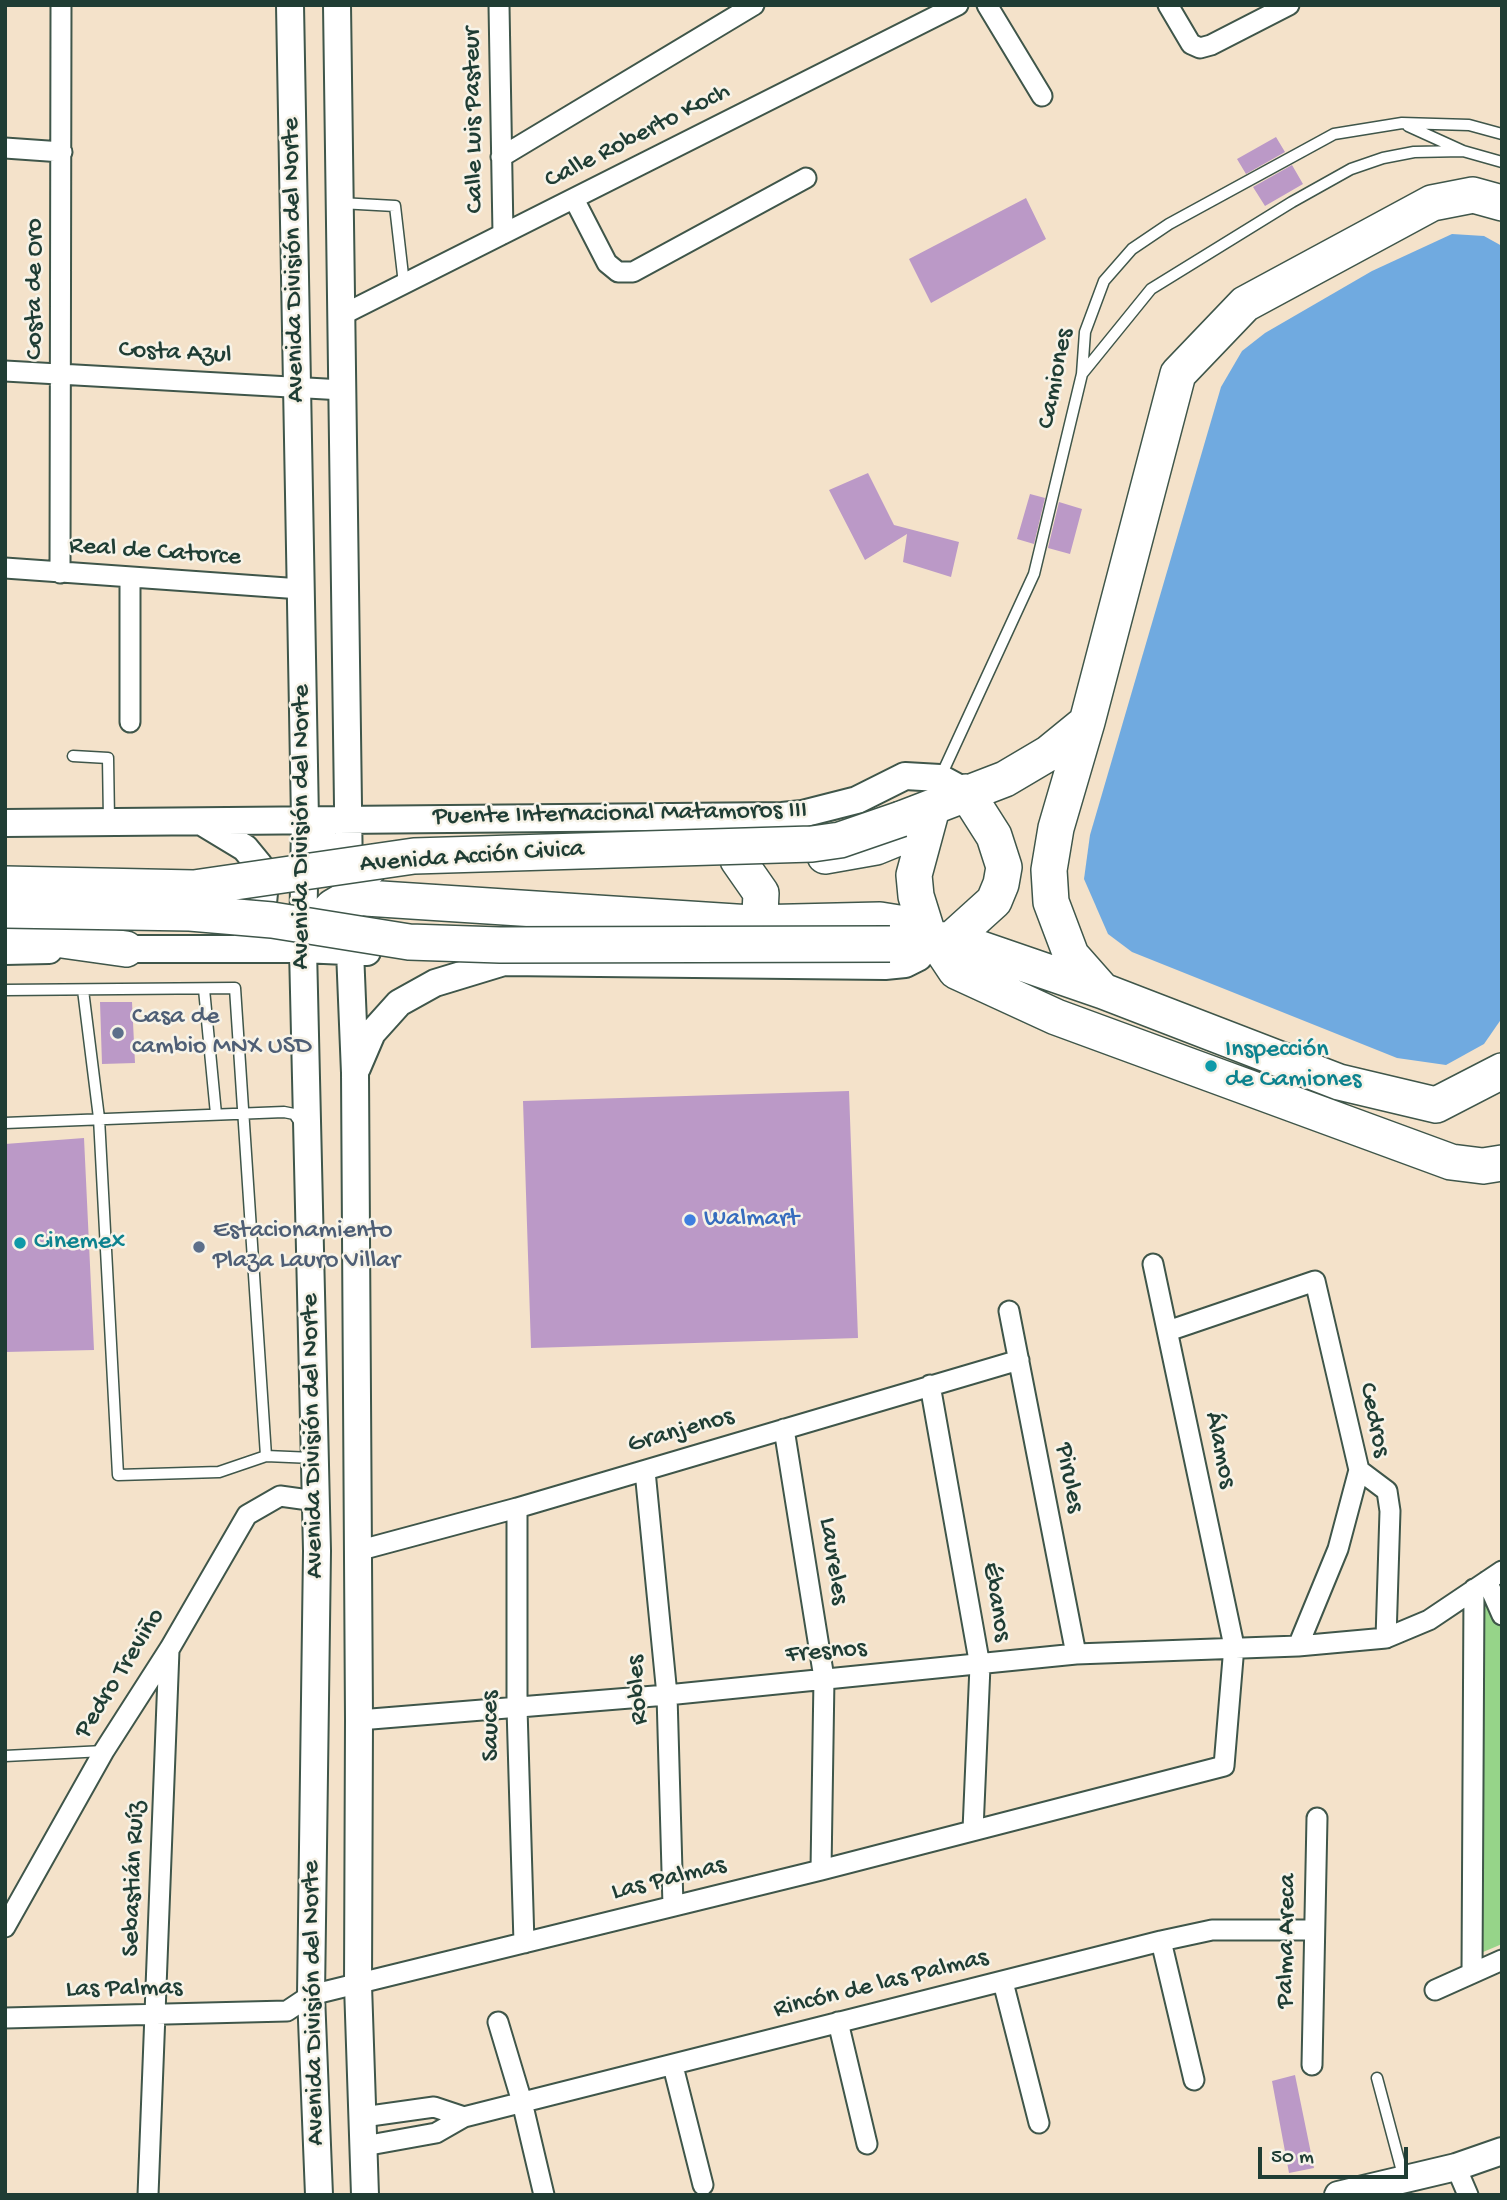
<!DOCTYPE html>
<html>
<head>
<meta charset="utf-8">
<style>
  body { margin:0 }
  #map { position:relative; width:1507px; height:2200px; overflow:hidden; background:#f4e2ca; font-family:"Gochi Hand",sans-serif }
  canvas { display:block }
  .frame { position:absolute; inset:0; border:7px solid #1f3d34; pointer-events:none }
  .scale { position:absolute; left:1258px; top:2147px; width:150px; height:32px; box-sizing:border-box; border:4px solid #1f3d34; border-top:0; padding-left:9px; font-size:21px; line-height:24px; white-space:nowrap; color:#1f3d34; -webkit-text-stroke:5px #f7f3e8; paint-order:stroke }
</style>
</head>
<body>
<div id="map">
<canvas width="1507" height="2200"></canvas>
<div class="frame"></div>
<div class="scale">50 m</div>
</div>
<script>
const g = document.querySelector('canvas').getContext('2d');
g.lineJoin = 'round';
function paint(path, color) { g.fillStyle = color; g.fill(path, 'evenodd'); }
const poly = rows => new Path2D(rows.map(r => 'M' + r).join(''));
function stroke(path, color, width, dash) { g.strokeStyle = color; g.lineWidth = width; g.lineCap = dash ? 'butt' : 'round'; g.setLineDash(dash || []); g.stroke(path); }
function write(font, color, halo, rows, align = 'center') {
  g.font = font + ' "Gochi Hand",sans-serif'; g.lineWidth = 5; g.setLineDash([]); g.textBaseline = 'middle'; g.strokeStyle = halo; g.fillStyle = color; for (const [text, x, y, turn = 0] of rows) {
    g.save(); g.translate(x, y); g.rotate((+turn || 0) * Math.PI / 180); g.textAlign = isNaN(turn) ? turn : align; if (halo) g.strokeText(text, 0, 0); g.fillText(text, 0, 0); g.restore();
  }
}
paint(poly([
  [1490,1598,1502,1626,1502,1944,1476,1955,1478,1606]
]), '#96d489');
paint(poly([
  [1452,234,1484,236,1502,246,1502,1018,1484,1044,1446,1065,1397,1058,1132,952,1108,934,1084,879,1090,835,1221,387,1242,351,1265,333,1372,271]
]), '#70aae0');
paint(poly([
  [1276,137,1285,152,1246,174,1237,159],
  [1292,165,1303,184,1265,206,1253,187],
  [1026,198,1046,239,931,303,909,259],
  [868,473,894,525,959,542,951,577,903,562,907,534,865,560,829,490],
  [1030,494,1045,498,1034,544,1017,539],
  [1059,502,1082,509,1070,554,1048,548],
  [100,1002,132,1002,135,1063,102,1064],
  [849,1091,858,1338,531,1348,523,1101],
  [84,1138,94,1350,5,1352,5,1144],
  [1295,2075,1314,2168,1289,2173,1272,2081]
]), '#bb99c7');
const lane = poly([
  [1408,126,1463,151,1502,162],
  [340,203,395,206,404,284],
  [1082,374,1151,289,1292,202,1351,169,1383,158,1414,152,1463,151],
  [73,756,108,758,109,820],
  [940,778,1034,574,1082,374,1085,332,1104,281,1132,249,1169,224,1334,134,1402,123,1469,125,1502,134],
  [204,989,216,1114],
  [5,990,235,988,266,1456],
  [83,990,99,1118,118,1475,219,1472,266,1456,313,1458],
  [5,1123,284,1112,294,1114,301,1124],
  [5,1756,104,1751],
  [1377,2078,1404,2179]
]);
const street = poly([
  [499,5,503,234],
  [987,5,1042,96],
  [1168,5,1191,44,1200,48,1211,45,1289,5],
  [5,148,62,152],
  [501,157,754,5],
  [574,199,607,263,618,272,633,272,806,178],
  [342,315,958,5],
  [5,371,343,390],
  [5,568,301,589],
  [60,573,61,5],
  [130,722,130,579],
  [1009,1311,1076,1654],
  [1168,1331,1315,1281,1359,1470,1338,1549,1298,1646],
  [930,1385,980,1666,973,1830],
  [784,1429,824,1678,821,1870],
  [1359,1470,1387,1491,1390,1511,1386,1638],
  [645,1471,667,1695,673,1906],
  [517,1508,517,1708,524,1943],
  [357,1551,517,1508,1019,1360],
  [1487,1581,1502,1615],
  [359,1720,667,1695,1076,1654,1298,1646,1386,1638,1429,1620,1502,1571],
  [5,1927,104,1751,170,1648,247,1515,280,1496,316,1501],
  [1161,1941,1194,2080],
  [1472,1973,1474,1589],
  [1003,1982,1039,2123],
  [1435,1990,1502,1960],
  [5,2018,287,2011,311,1995,821,1870,1224,1766,1234,1646,1153,1264],
  [498,2022,522,2102,544,2195],
  [838,2022,867,2144],
  [1312,2065,1317,1818],
  [673,2066,703,2185],
  [363,2117,434,2107,464,2117],
  [364,2146,436,2133,464,2117,1161,1941,1212,1930,1313,1930],
  [1456,2167,1468,2195],
  [148,2195,169,1650]
]);
const secondary = poly([
  [290,5,305,820,303,949,317,1551,311,1995,319,2195],
  [337,5,350,951,355,1073,359,1720,358,1985,365,2195],
  [202,822,245,848,259,865,265,883,263,903,246,930],
  [5,823,782,816,802,814,857,800,905,776,940,778,966,792],
  [108,949,303,949,367,952],
  [5,951,49,950],
  [504,962,885,966,905,964,919,957,930,941],
  [357,1068,372,1033,399,1003,435,983,504,962],
  [1338,2195,1456,2167,1502,2151]
]);
const highway = poly([
  [1087,722,1056,828,1049,870,1051,902,1071,955,1101,989],
  [901,819,1005,779,1049,753,1087,722,1178,374,1245,304,1432,203,1473,195,1502,203],
  [305,820,313,835,336,859,350,868,370,867],
  [825,856,876,847,925,827],
  [738,860,761,893,760,914,751,923],
  [5,932,126,949],
  [952,939,994,901,1001,884,1004,867,994,836,966,792],
  [930,941,916,896,914,875,931,812],
  [936,941,956,971,1056,1017,1451,1162,1483,1166,1502,1163],
  [907,943,952,939,1103,991,1339,1082,1436,1105,1502,1071],
  [303,949,320,921,333,907,350,897,751,923,880,920,905,924,930,941]
]);
stroke(lane, '#3f564a', 13);
stroke(street, '#3f564a', 23);
stroke(secondary, '#3f564a', 30);
stroke(highway, '#3f564a', 38);
stroke(lane, '#fff', 10);
stroke(street, '#fff', 19);
stroke(secondary, '#fff', 26);
stroke(highway, '#fff', 35);
const highwayBridge = poly([
  [5,884,194,888,414,856,812,844,840,840,901,819],
  [5,910,190,913,272,920,409,942,500,945,890,944]
]);
stroke(highwayBridge, '#3f564a', 38, []);
stroke(highwayBridge, '#fff', 35);
for (const [x, y, r, color] of [
  [118,1033,7,"#5c6f8a"],
  [1211,1066,7,"#0f9aa8"],
  [690,1220,7,"#3f7fe0"],
  [20,1243,7,"#0f9aa8"],
  [199,1247,7,"#5c6f8a"]
]) { const dot = new Path2D(); dot.arc(x, y, r, 0, 2 * Math.PI); g.fillStyle = color; g.fill(dot); stroke(dot, '#f7f3e8', 2.5); }
write('26px', '#1f3d34', '#f7f3e8', [
  ["Calle Luis Pasteur",475,120,-91],
  ["Calle Roberto Koch",638,137,-27],
  ["Avenida División del Norte",295,260,-91],
  ["Costa de Oro",36,289,-90],
  ["Costa Azul",175,354,3],
  ["Camiones",1057,379,-79],
  ["Real de Catorce",155,553,4],
  ["Puente Internacional Matamoros III",620,815,-1],
  ["Avenida División del Norte",303,827,-90],
  ["Avenida Acción Civica",472,858,-4],
  ["Cedros",1373,1420,78],
  ["Granjenos",681,1432,-16],
  ["Avenida División del Norte",314,1436,-91],
  ["Álamos",1219,1450,78],
  ["Pirules",1068,1478,79],
  ["Laureles",832,1561,81],
  ["Ébanos",995,1602,80],
  ["Fresnos",826,1653,-5],
  ["Pedro Treviño",121,1674,-58],
  ["Robles",639,1690,-94],
  ["Sauces",492,1726,-91],
  ["Sebastián Ruíz",135,1879,-88],
  ["Las Palmas",669,1880,-14],
  ["Palma Areca",1288,1941,-89],
  ["Rincón de las Palmas",881,1985,-14],
  ["Las Palmas",124,1990,-1],
  ["Avenida División del Norte",315,2003,-91]
]);
write('26px', '#4e5e75', '#f7f3e8', [
  ["Casa de",132,1018],
  ["cambio MNX USD",132,1048],
  ["Estacionamiento",213,1232],
  ["Plaza Lauro Villar",213,1262]
], 'left');
write('26px', '#0d838f', '#f7f3e8', [
  ["Inspección",1225,1051],
  ["de Camiones",1225,1081],
  ["Cinemex",34,1243]
], 'left');
write('26px', '#366cbe', '#f7f3e8', [
  ["Walmart",704,1220]
], 'left');
</script>
</body>
</html>
